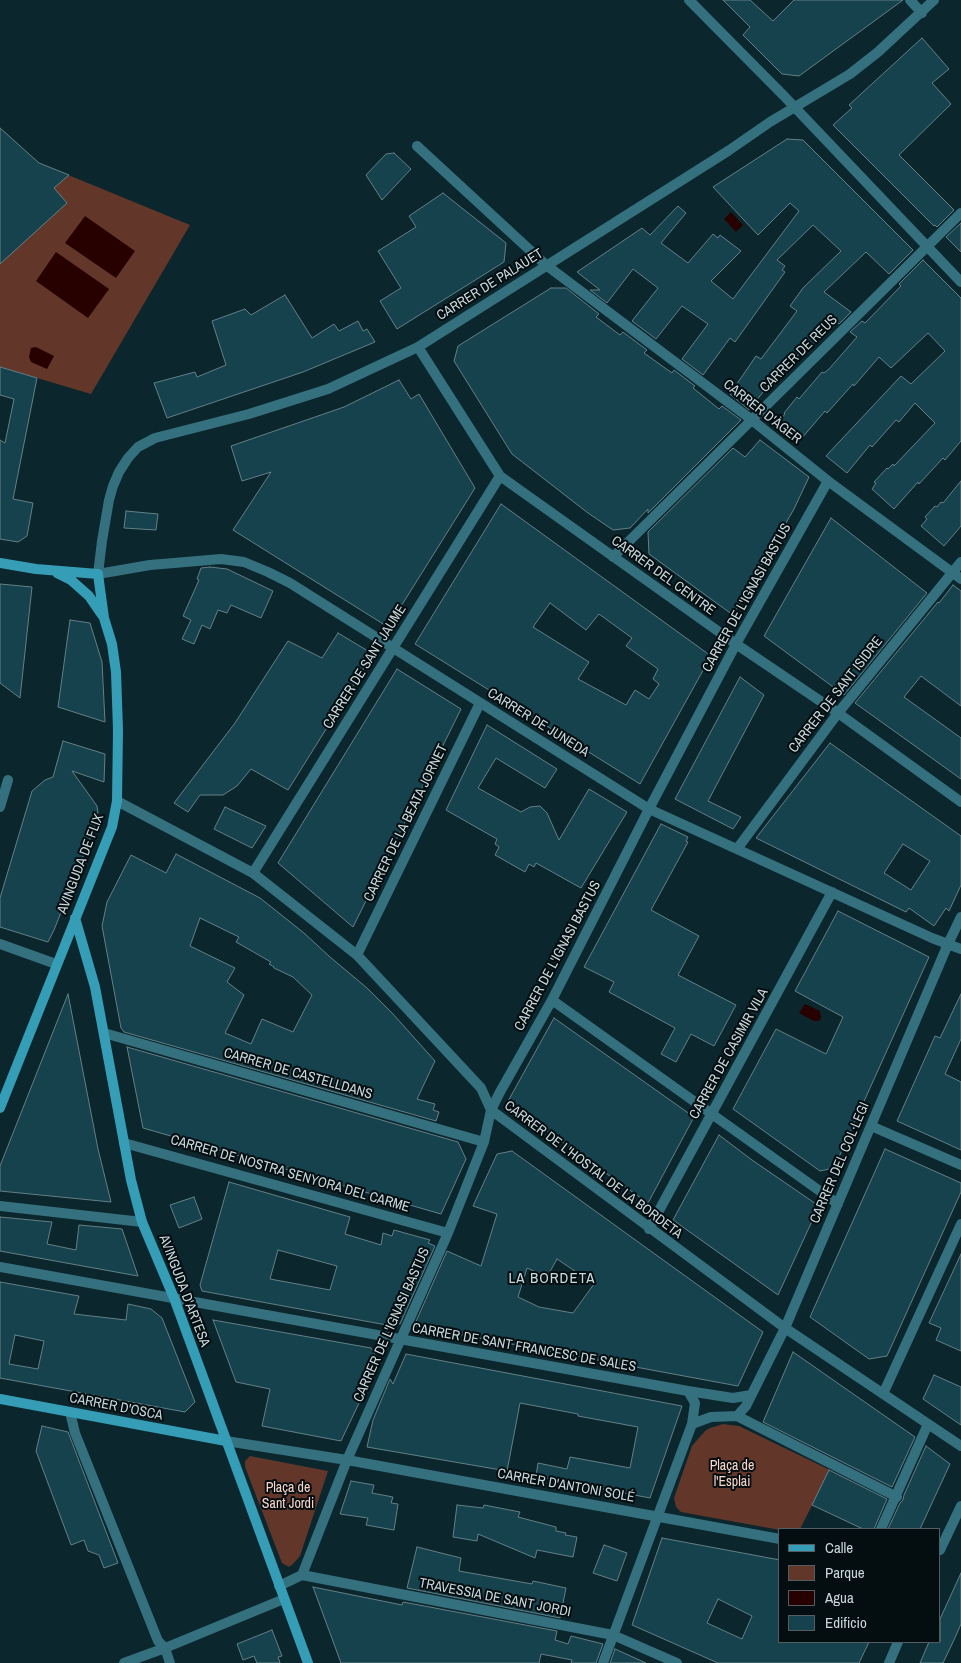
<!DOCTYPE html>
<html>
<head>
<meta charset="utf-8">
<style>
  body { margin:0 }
  #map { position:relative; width:961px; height:1663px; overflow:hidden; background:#0b262c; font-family:"Archivo Narrow",sans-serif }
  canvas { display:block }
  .legend { position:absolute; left:778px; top:1528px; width:162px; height:115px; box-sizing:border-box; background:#040d10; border:1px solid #525e61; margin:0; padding:6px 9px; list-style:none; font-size:15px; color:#c8d7db }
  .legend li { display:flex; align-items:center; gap:10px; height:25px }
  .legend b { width:25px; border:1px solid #525e61 }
</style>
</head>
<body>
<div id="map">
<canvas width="961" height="1663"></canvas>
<ul class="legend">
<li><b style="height:6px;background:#359db5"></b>Calle</li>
<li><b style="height:14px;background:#63362a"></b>Parque</li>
<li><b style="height:14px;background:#270100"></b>Agua</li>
<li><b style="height:14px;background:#15424c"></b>Edificio</li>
</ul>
</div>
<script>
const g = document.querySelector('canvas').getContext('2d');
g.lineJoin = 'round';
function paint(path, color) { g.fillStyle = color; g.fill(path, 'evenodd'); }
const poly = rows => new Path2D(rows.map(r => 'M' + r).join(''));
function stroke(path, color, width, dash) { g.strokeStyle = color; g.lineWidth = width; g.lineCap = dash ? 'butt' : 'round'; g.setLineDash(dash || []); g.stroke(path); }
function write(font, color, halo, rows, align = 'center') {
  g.font = font + ' "Archivo Narrow",sans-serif'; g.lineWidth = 4; g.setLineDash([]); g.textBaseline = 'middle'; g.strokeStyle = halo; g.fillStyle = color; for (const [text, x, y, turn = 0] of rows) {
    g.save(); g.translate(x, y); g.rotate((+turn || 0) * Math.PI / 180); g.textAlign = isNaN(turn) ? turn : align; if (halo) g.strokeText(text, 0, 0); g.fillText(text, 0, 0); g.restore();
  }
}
paint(poly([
  [0,128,39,163,190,225,91,394,0,367],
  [723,1424,739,1426,830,1470,800,1529,780,1530,681,1512,676,1507,674,1498,692,1446,705,1431,710,1428],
  [250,1456,328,1471,300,1556,293,1564,289,1567,282,1563,245,1467,245,1461]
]), '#63362a');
paint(poly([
  [731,212,743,225,736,232,724,219],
  [85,216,135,251,116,278,65,243],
  [56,252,109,289,88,318,36,281],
  [36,347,54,356,47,369,31,362,29,357,31,348],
  [805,1004,820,1011,821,1018,819,1021,814,1021,799,1013]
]), '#270100');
const building = poly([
  [723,0,750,0,773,21,794,0,903,0,799,76,782,74,743,35,750,27,723,0],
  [922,38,949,69,932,83,951,104,899,155,954,210,937,227,935,225,934,226,833,125,852,108,849,105,922,38],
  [0,128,39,163,69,175,54,188,67,203,0,264,0,128],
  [787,139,803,140,913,250,889,274,866,252,824,292,851,312,839,324,832,318,809,350,805,346,782,377,777,374,749,410,730,394,756,356,761,359,797,311,790,306,803,288,841,251,813,225,777,260,785,266,782,270,785,272,735,342,730,338,703,375,682,359,708,324,682,306,656,339,632,321,658,288,633,269,607,303,590,290,600,290,577,272,642,228,650,235,678,206,686,213,661,243,688,263,713,234,718,238,720,235,741,251,711,281,733,299,799,211,790,203,758,235,713,187,787,139],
  [394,153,411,169,382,200,366,175,386,154,394,153],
  [443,193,506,243,504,262,397,329,380,301,401,288,378,251,416,227,409,216,443,193],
  [961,223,961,252,946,237,961,223],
  [923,260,961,298,961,441,945,460,943,458,919,484,918,482,894,509,872,489,876,483,874,482,887,468,888,469,893,464,894,466,935,423,915,403,899,422,896,420,872,447,870,445,847,473,826,456,901,376,911,384,945,351,928,333,891,368,879,357,854,386,853,384,827,413,825,411,801,439,779,421,785,414,784,413,797,397,799,399,822,372,824,373,829,369,857,337,850,332,862,321,865,323,901,286,899,284,923,260],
  [551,288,566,288,599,314,596,317,620,335,623,332,647,350,644,353,672,373,674,370,695,386,693,388,719,409,722,406,741,420,648,513,648,509,630,528,613,530,588,513,512,454,454,361,458,346,551,288],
  [285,295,312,338,334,324,339,331,358,321,363,331,367,329,375,342,303,372,167,418,154,383,195,372,197,377,226,365,212,321,245,309,251,315,285,295],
  [0,367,37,378,13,499,33,503,27,536,18,542,0,539,0,440,5,443,14,399,0,395,0,367],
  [399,380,411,399,419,394,475,488,388,627,233,530,271,472,242,481,231,446,344,407,399,380],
  [760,440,809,477,794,509,733,615,649,554,648,532,733,448,745,457,760,440],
  [961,481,961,526,944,546,921,526,927,519,925,517,935,506,937,507,941,502,943,503,961,481],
  [501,504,711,656,640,784,415,644,501,504],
  [550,603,586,630,599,614,632,638,626,646,658,669,653,679,659,684,649,699,635,690,626,705,578,679,589,662,533,627,550,603],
  [126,511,158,514,156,530,124,528,126,511],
  [831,518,927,593,844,695,764,636,831,518],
  [210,567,227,569,273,591,261,618,231,605,227,613,218,610,210,629,202,625,194,644,182,639,191,620,183,616,199,580,197,579,201,568,210,567],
  [0,584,32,587,20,698,0,683,0,584],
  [953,585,961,591,961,706,921,676,904,697,961,738,961,779,855,703,938,602,939,603,953,585],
  [70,620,90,623,102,662,105,722,58,707,70,620],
  [338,633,373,654,288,790,251,769,237,786,223,795,200,795,188,812,174,803,235,723,288,641,322,658,338,633],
  [397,669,461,709,353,927,278,863,397,669],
  [740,677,764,695,708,801,741,817,733,829,675,799,740,677],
  [487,725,557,769,545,788,496,758,478,788,521,812,530,807,540,806,547,813,559,840,589,789,627,812,581,888,536,863,534,867,529,864,525,872,495,855,499,847,495,844,497,839,446,810,487,725],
  [63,741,105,754,104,782,72,771,97,806,98,812,95,826,54,930,48,942,0,927,0,898,32,791,45,780,53,777,63,741],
  [830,743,961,836,961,885,949,911,946,908,934,926,909,908,906,912,756,838,830,743],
  [903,844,930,861,911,890,884,873,903,844],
  [225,807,266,826,252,848,214,829,225,807],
  [661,824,688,837,686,841,688,842,651,910,699,936,678,975,736,1005,714,1046,691,1034,676,1062,661,1054,675,1028,609,992,614,982,584,967,661,824],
  [176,854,260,898,304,933,330,957,367,988,393,1014,435,1061,417,1099,435,1104,433,1110,439,1112,436,1121,124,1032,121,1028,102,926,107,902,131,855,166,873,176,854],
  [200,918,239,937,236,942,271,962,269,964,274,967,274,968,293,977,312,995,293,1032,262,1019,251,1044,225,1033,244,995,227,982,235,968,190,946,200,918],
  [838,911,929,957,834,1168,820,1171,733,1109,776,1029,826,1054,843,1017,795,991,838,911],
  [68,994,98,1149,111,1202,0,1191,0,1166,68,994],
  [961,994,961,1039,945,1074,961,1082,961,1150,897,1121,935,1036,940,1038,961,994],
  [554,1018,694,1117,648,1203,507,1103,554,1018],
  [127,1047,458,1142,466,1159,441,1214,143,1128,127,1047],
  [719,1135,752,1160,819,1206,778,1295,673,1220,719,1135],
  [885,1149,961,1183,961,1192,887,1356,869,1359,810,1317,885,1149],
  [512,1151,763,1332,738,1386,414,1326,447,1251,481,1266,497,1214,473,1206,497,1154,512,1151],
  [557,1259,594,1284,573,1313,539,1307,518,1297,527,1268,547,1277,557,1259],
  [229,1182,350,1217,345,1234,381,1245,383,1233,392,1236,394,1230,430,1240,428,1243,435,1246,400,1324,393,1322,392,1326,202,1291,200,1285,229,1182],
  [278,1250,337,1266,330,1290,270,1279,278,1250],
  [194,1197,202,1219,179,1228,170,1205,194,1197],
  [0,1217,52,1222,47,1244,76,1250,79,1225,122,1229,138,1276,0,1251,0,1217],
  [961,1254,961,1351,936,1340,941,1328,929,1323,961,1254],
  [0,1282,79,1296,74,1314,126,1320,128,1304,151,1309,162,1318,195,1402,185,1412,0,1378,0,1282],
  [15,1335,44,1341,38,1369,9,1364,15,1335],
  [213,1320,371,1348,379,1361,341,1441,262,1426,270,1389,236,1382,213,1320],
  [793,1352,915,1437,892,1487,763,1422,793,1352],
  [406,1354,682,1406,650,1498,536,1476,538,1463,567,1469,570,1457,630,1468,638,1427,578,1416,578,1414,520,1403,507,1471,367,1447,373,1420,390,1379,393,1384,406,1354],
  [934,1375,961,1387,961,1425,923,1399,934,1375],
  [42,1426,68,1432,118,1563,104,1568,99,1555,88,1551,84,1540,71,1545,36,1451,42,1426],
  [926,1446,950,1464,920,1529,888,1529,900,1503,903,1500,904,1495,926,1446],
  [829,1470,887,1499,874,1529,863,1529,812,1505,829,1470],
  [351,1481,374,1485,372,1493,393,1497,391,1503,398,1504,394,1530,366,1525,368,1518,340,1514,351,1481],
  [457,1505,483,1508,484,1505,520,1512,518,1517,556,1527,556,1531,566,1533,565,1535,577,1537,573,1557,537,1550,535,1558,478,1534,477,1541,453,1537,457,1505],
  [662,1538,780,1560,780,1642,869,1642,859,1663,718,1663,632,1625,662,1538],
  [718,1599,752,1616,742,1639,707,1623,718,1599],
  [604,1545,627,1553,617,1581,593,1573,604,1545],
  [417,1547,461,1558,459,1571,532,1584,533,1581,566,1588,560,1618,407,1588,417,1547],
  [961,1573,961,1624,953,1642,943,1663,920,1663,929,1642,940,1642,940,1619,961,1573],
  [313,1587,402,1605,403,1602,557,1631,555,1640,568,1644,571,1636,603,1644,596,1663,571,1663,572,1660,541,1654,539,1663,341,1663,313,1587],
  [272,1630,282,1656,278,1657,280,1663,257,1663,254,1656,243,1660,237,1644,272,1630],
  [615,1649,646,1663,610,1663,615,1649]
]);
paint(building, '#15424c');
stroke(building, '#648088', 1);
stroke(poly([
  [689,0,784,96,961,282],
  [910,0,922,13],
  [934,0,878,52,850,74,770,122,728,151,418,347,328,389,249,414,155,438,138,447,128,458,119,472,113,486,109,500,102,541,98,574,150,565,221,559,244,562,268,572,290,583,649,809,932,938,961,949],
  [417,146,546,265,752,420,828,481,961,579],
  [418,347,500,476,736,644,838,713,961,802],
  [613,557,961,213],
  [117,801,253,873,357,955,481,1088,491,1110,785,1328,961,1446],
  [0,807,8,780],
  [737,849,838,713,961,562],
  [253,873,500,476],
  [0,944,56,964],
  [357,955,480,703],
  [552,1000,838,1204],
  [104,1033,484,1142],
  [871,1126,961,1165],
  [124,1143,448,1233],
  [0,1206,142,1222],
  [649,1229,832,892],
  [0,1267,688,1391,733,1398,751,1395],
  [883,1394,961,1224],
  [70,1412,75,1433,158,1641,165,1648,170,1663],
  [737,1416,746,1406,785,1328,948,944,961,917],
  [692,1424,711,1417,737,1416,897,1497],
  [226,1441,347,1460,780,1539],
  [881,1529,928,1424],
  [940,1550,961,1506],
  [302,1575,613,1635,677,1663],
  [279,1586,302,1575,347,1460,448,1233,484,1142,491,1110,500,1092,552,1000,649,809,736,644,828,481],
  [124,1663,165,1648,284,1599],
  [603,1663,692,1424,695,1403,688,1391],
  [889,1663,898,1642]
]), '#35707f', 10);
stroke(poly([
  [0,563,36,569,98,574,104,618,112,644,116,672,118,730,117,801,112,827,0,1108],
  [57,573,71,580,89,596,102,615],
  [75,918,95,987,131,1180,142,1222,174,1298,308,1663],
  [0,1399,226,1441]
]), '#359db5', 10);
write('14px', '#c8d7db', '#040d10', [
  ["CARRER DE PALAUET",490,285,-32],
  ["CARRER DE REUS",799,354,-45],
  ["CARRER D'ÀGER",762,412,38],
  ["CARRER DEL CENTRE",663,576,36],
  ["CARRER DE L'IGNASI BASTUS",747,598,-61],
  ["CARRER DE SANT JAUME",365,667,-58],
  ["CARRER DE SANT ISIDRE",836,695,-52],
  ["CARRER DE JUNEDA",538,723,32],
  ["CARRER DE LA BEATA JORNET",406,823,-64],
  ["AVINGUDA DE FLIX",81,864,-69],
  ["CARRER DE L'IGNASI BASTUS",558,956,-62],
  ["CARRER DE CASIMIR VILA",729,1054,-61],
  ["CARRER DE CASTELLDANS",298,1074,16],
  ["CARRER DEL COL·LEGI",840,1163,-67],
  ["CARRER DE L'HOSTAL DE LA BORDETA",593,1170,37],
  ["CARRER DE NOSTRA SENYORA DEL CARME",290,1174,16],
  ["AVINGUDA D'ARTESA",184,1291,69],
  ["CARRER DE L'IGNASI BASTUS",392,1325,-66],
  ["CARRER DE SANT FRANCESC DE SALES",524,1348,10],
  ["CARRER D'OSCA",116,1407,11],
  ["CARRER D'ANTONI SOLÉ",566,1486,10],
  ["TRAVESSIA DE SANT JORDI",495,1598,11]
]);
write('14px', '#fbd4ca', '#040d10', [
  ["Plaça de",732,1466],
  ["l'Esplai",732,1482],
  ["Plaça de",288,1488],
  ["Sant Jordi",288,1504]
]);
g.letterSpacing = '1px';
write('15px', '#c8d7db', '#040d10', [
  ["LA BORDETA",552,1279]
]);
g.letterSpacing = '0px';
</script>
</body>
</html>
